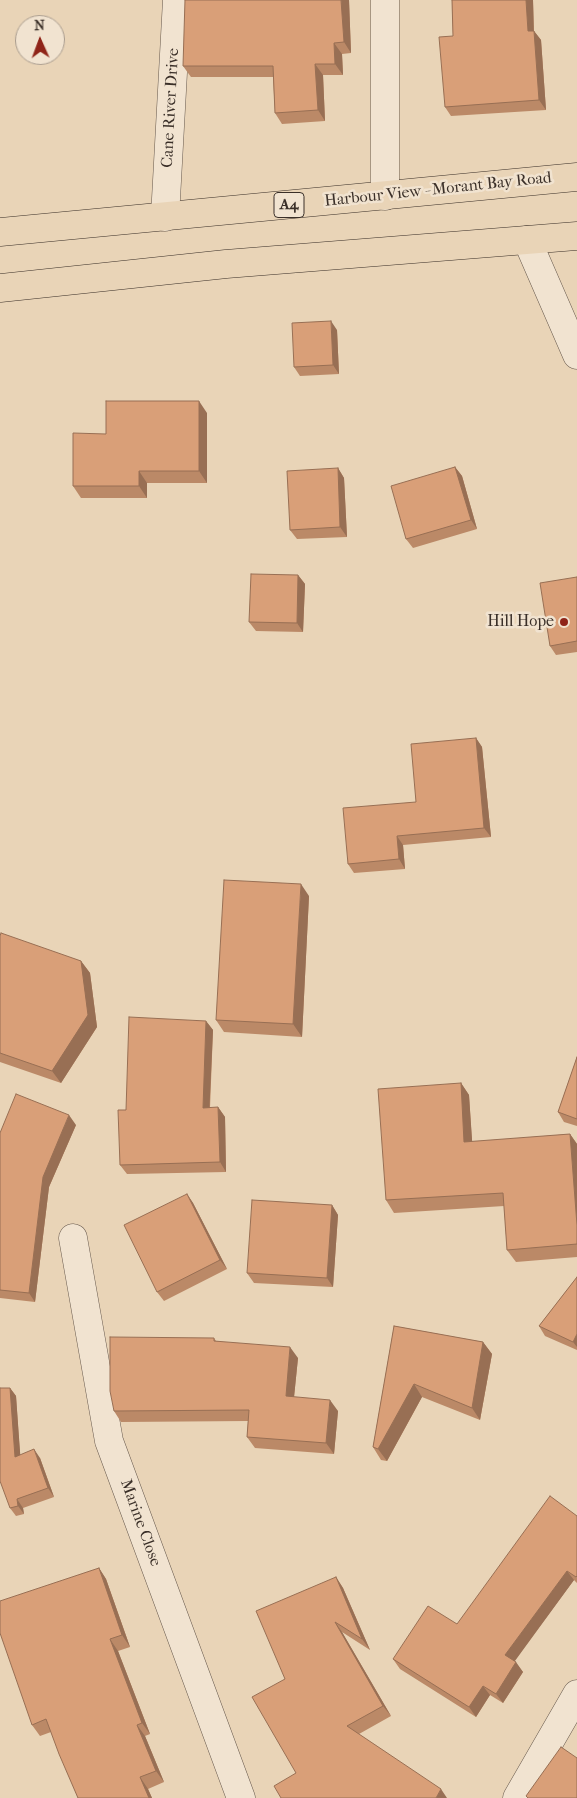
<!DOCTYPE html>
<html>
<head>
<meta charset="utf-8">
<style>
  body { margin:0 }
  #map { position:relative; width:577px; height:1798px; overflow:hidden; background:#e9d4b7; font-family:"IM FELL French Canon",serif }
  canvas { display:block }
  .north { position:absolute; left:15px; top:15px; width:50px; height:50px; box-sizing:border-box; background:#f1e3d0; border:1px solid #a89b8d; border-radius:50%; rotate:358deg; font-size:14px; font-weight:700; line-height:20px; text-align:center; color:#3a2f28 }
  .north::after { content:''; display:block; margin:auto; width:18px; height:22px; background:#8f2418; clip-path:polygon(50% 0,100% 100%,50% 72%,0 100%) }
</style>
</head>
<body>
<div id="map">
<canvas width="577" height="1798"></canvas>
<div class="north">N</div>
</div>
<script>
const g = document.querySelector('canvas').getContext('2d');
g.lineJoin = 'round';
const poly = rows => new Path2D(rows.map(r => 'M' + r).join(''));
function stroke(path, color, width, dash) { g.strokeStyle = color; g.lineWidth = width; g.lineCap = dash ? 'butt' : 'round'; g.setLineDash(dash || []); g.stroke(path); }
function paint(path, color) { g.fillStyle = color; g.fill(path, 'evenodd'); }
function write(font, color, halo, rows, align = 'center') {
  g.font = font + ' "IM FELL French Canon",serif'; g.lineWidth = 5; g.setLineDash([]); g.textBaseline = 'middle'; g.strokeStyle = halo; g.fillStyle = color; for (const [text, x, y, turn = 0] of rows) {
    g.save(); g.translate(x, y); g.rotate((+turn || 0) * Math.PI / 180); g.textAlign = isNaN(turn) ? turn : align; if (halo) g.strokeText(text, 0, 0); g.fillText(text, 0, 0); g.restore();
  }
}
const minor = poly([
  [385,196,385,0],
  [165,217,177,0],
  [527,240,577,355],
  [73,1238,109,1441,241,1798],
  [517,1798,577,1694]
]);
const highway = poly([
  [0,232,577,177],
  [0,288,226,264,577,236]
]);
stroke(minor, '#66584c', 29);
stroke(highway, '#3a2f28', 29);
stroke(minor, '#f1e3d0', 28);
stroke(highway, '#e9d4b7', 28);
paint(poly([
  [349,0,351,53,342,54,343,75,323,75,325,121,282,124,275,113,273,77,191,77,183,66],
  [452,0,533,0,534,31,541,40,546,110,451,116,445,107,453,36],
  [337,330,339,374,300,376,294,367],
  [207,413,207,483,147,483,147,498,81,498,73,486,106,434],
  [455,467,462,476,477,529,413,548,406,539],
  [338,468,344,478,347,537,297,539,290,530],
  [298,575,305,584,303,632,256,631,249,622],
  [577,577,577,652,556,655,550,646],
  [476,738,482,747,491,837,403,845,405,869,354,873,348,864,416,802],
  [309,896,302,1037,224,1032,216,1020],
  [0,936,81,961,90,973,97,1027,61,1083,0,1062],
  [206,1021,213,1030,210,1108,218,1107,225,1117,226,1172,127,1174,120,1165,126,1110],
  [577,1057,577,1126,564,1122,558,1112],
  [461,1083,469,1095,472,1142,570,1134,577,1144,577,1257,516,1262,507,1250,504,1206,394,1213,386,1200],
  [76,1125,49,1187,35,1302,0,1298,0,1133],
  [187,1194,193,1203,227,1269,164,1301,157,1292],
  [332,1205,338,1215,333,1287,254,1283,247,1273],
  [577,1277,577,1350,545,1336,539,1326],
  [394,1326,483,1342,492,1354,480,1420,422,1397,387,1461,381,1460,373,1447],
  [214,1338,216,1341,298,1358,294,1397,338,1411,334,1454,255,1448,247,1437,248,1421,121,1422,114,1411],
  [10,1388,16,1396,20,1455,40,1458,54,1497,23,1508,24,1514,16,1516,10,1508],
  [577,1516,577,1583,574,1580,514,1661,523,1672,503,1703,490,1695,476,1717,400,1669,393,1659,457,1624],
  [99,1568,106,1579,130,1647,118,1651,150,1734,145,1736,164,1782,148,1789,152,1798,78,1798,51,1732,40,1736,32,1725],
  [336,1577,343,1588,370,1650,342,1632,391,1716,359,1734,296,1773,285,1679]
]), '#bb8967');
paint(poly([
  [341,0,349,0,351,53,344,42],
  [526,0,533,0,534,40,528,31],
  [534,31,541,40,546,110,539,100],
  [334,43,342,54,343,75,335,64],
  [315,64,323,75,325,121,318,110],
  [331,321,337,330,339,374,333,365],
  [199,401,207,413,207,483,199,471],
  [455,467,462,476,477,529,471,520],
  [338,468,344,478,347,537,340,527],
  [139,471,147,483,147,498,139,486],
  [298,575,305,584,303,632,297,623],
  [476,738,482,747,491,837,484,828],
  [397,836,403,845,405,869,399,859],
  [301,884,309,896,302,1037,293,1024],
  [81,961,90,973,97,1027,61,1083,52,1071],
  [206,1021,213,1030,209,1117,203,1108],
  [461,1083,469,1095,473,1154,464,1142],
  [218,1107,225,1117,226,1172,220,1162],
  [69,1115,76,1125,49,1187,35,1302,29,1293,43,1177],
  [570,1134,577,1144,577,1225],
  [187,1194,193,1203,227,1269,220,1260],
  [332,1205,338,1215,333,1287,327,1278],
  [577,1334,577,1347,573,1342],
  [483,1342,492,1354,480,1420,472,1408],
  [290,1347,298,1358,293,1407,286,1396],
  [414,1384,422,1397,387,1461,378,1449],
  [10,1388,16,1396,21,1465,15,1457],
  [330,1400,338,1411,334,1454,326,1443],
  [34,1449,40,1458,54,1497,48,1488],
  [17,1499,23,1508,24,1514,18,1506],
  [99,1568,106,1579,130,1647,122,1635],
  [567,1571,574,1580,512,1665,505,1655],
  [336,1577,343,1588,370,1650,362,1639],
  [335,1622,342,1632,391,1716,383,1706],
  [110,1639,118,1651,150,1734,142,1723],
  [516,1662,523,1672,503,1703,496,1694],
  [483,1686,490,1695,476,1717,469,1707],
  [137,1725,145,1736,164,1782,156,1771],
  [140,1777,148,1789,152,1798,149,1798],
  [441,1789,447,1798,436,1798]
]), '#986f54');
const building = poly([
  [185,0,341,0,344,42,334,43,335,64,315,64,318,110,275,113,273,66,183,66,185,0],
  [452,0,526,0,528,31,534,31,539,100,445,107,439,37,453,36,452,0],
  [331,321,333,365,294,367,292,323,331,321],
  [106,401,199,401,199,471,139,471,139,486,73,486,73,433,106,434,106,401],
  [455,467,471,520,406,539,391,486,455,467],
  [338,468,340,527,290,530,287,471,338,468],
  [251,574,298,575,297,623,249,622,251,574],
  [577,577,577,641,550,646,540,583,577,577],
  [476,738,484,828,397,836,399,859,348,864,343,808,416,802,411,744,476,738],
  [224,880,301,884,293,1024,216,1020,224,880],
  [1,933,81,961,88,1015,52,1071,0,1053,0,936,1,933],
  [129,1017,206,1021,203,1108,218,1107,220,1162,120,1165,118,1110,126,1110,129,1017],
  [577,1057,577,1119,558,1112,577,1057],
  [461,1083,464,1142,570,1134,577,1225,577,1244,507,1250,503,1193,386,1200,378,1089,461,1083],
  [16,1094,69,1115,43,1177,29,1293,0,1290,0,1133,16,1094],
  [187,1194,220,1260,157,1292,124,1225,187,1194],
  [252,1200,332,1205,327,1278,247,1273,252,1200],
  [577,1277,577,1334,573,1342,539,1326,577,1277],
  [394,1326,483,1342,472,1408,414,1384,378,1449,373,1447,394,1326],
  [110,1337,214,1338,214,1341,290,1347,286,1396,330,1400,326,1443,247,1437,249,1410,114,1411,110,1391,110,1337],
  [0,1388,10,1388,15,1457,34,1449,48,1488,17,1499,18,1506,10,1508,0,1481,0,1388],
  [550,1496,577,1516,577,1576,576,1577,567,1571,505,1655,516,1662,496,1694,483,1686,469,1707,393,1659,428,1606,457,1624,550,1496],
  [99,1568,122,1635,110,1639,142,1723,137,1725,156,1771,140,1777,149,1798,78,1798,59,1754,46,1719,32,1725,0,1633,0,1601,99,1568],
  [336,1577,362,1639,335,1622,383,1706,347,1726,441,1789,436,1798,281,1798,274,1786,296,1773,252,1697,285,1679,256,1611,336,1577],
  [561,1747,577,1758,577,1798,528,1798,526,1796,561,1747]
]);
paint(building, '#d99f78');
stroke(building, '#986f54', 1);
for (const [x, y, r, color] of [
  [564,622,5,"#8f2418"]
]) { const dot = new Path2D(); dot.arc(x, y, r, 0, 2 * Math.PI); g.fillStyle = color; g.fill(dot); stroke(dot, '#f1e3d0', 2); }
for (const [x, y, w] of [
  [289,205,30]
]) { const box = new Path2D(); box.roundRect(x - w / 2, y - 12.5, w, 25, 4); g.fillStyle = '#f1e3d0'; g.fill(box); stroke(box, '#3a2f28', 1); }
write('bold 15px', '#3a2f28', null, [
  ["A4",289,205]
]);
write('16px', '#3a2f28', '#f1e3d0', [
  ["Cane River Drive",171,108,-87],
  ["Harbour View - Morant Bay Road",438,190,-6],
  ["Marine Close",140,1523,70]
]);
write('16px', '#3a2f28', '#f1e3d0', [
  ["Hill Hope",554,622]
], 'right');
</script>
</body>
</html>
